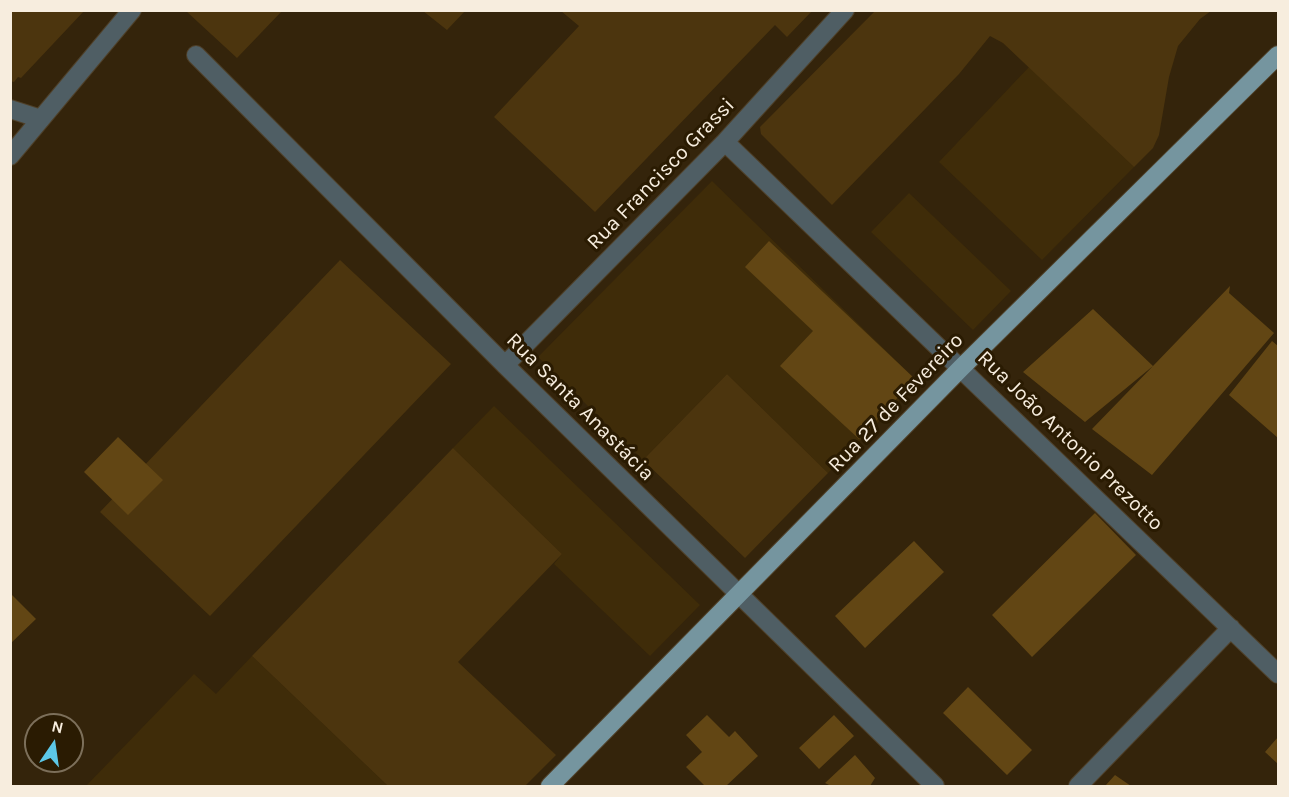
<!DOCTYPE html>
<html>
<head>
<meta charset="utf-8">
<style>
  body { margin:0 }
  #map { position:relative; width:1289px; height:797px; overflow:hidden; background:#34240b; font-family:Karla,sans-serif }
  canvas { display:block }
  .frame { position:absolute; inset:0; border:12px solid #f7edde; pointer-events:none }
  .north { position:absolute; left:24px; top:713px; width:60px; height:60px; box-sizing:border-box; background:#2a1b02; border:2px solid #7c6f5a; border-radius:50%; rotate:13deg; font-size:16px; font-weight:700; line-height:24px; text-align:center; color:#f7edde }
  .north::after { content:''; display:block; margin:auto; width:21px; height:27px; background:#5cc7e7; clip-path:polygon(50% 0,100% 100%,50% 72%,0 100%) }
</style>
</head>
<body>
<div id="map">
<canvas width="1289" height="797"></canvas>
<div class="frame"></div>
<div class="north">N</div>
</div>
<script>
const g = document.querySelector('canvas').getContext('2d');
g.lineJoin = 'round';
function paint(path, color) { g.fillStyle = color; g.fill(path, 'evenodd'); }
const poly = rows => new Path2D(rows.map(r => 'M' + r).join(''));
function stroke(path, color, width, dash) { g.strokeStyle = color; g.lineWidth = width; g.lineCap = dash ? 'butt' : 'round'; g.setLineDash(dash || []); g.stroke(path); }
function write(font, color, halo, rows, align = 'center') {
  g.font = font + ' Karla,sans-serif'; g.lineWidth = 6; g.setLineDash([]); g.textBaseline = 'middle'; g.strokeStyle = halo; g.fillStyle = color; for (const [text, x, y, turn = 0] of rows) {
    g.save(); g.translate(x, y); g.rotate((+turn || 0) * Math.PI / 180); g.textAlign = isNaN(turn) ? turn : align; if (halo) g.strokeText(text, 0, 0); g.fillText(text, 0, 0); g.restore();
  }
}
paint(poly([
  [1029,67,1134,167,1042,260,939,162],
  [712,181,918,382,828,473,727,374,643,460,538,357],
  [909,193,1011,291,973,330,871,232],
  [494,406,700,605,650,656,554,564,562,554,453,448],
  [252,656,388,786,86,786,194,674,216,694]
]), '#3f2c09');
paint(poly([
  [10,11,11,10,84,11,21,78,18,77,14,82,10,81],
  [186,11,282,11,237,58],
  [423,11,465,11,447,30],
  [561,11,812,11,787,37,775,25,595,212,494,117,579,26],
  [875,11,875,10,1211,11,1200,19,1178,46,1169,77,1159,135,1153,148,1134,167,1003,43,990,36,959,74,832,205,761,134,760,127],
  [340,260,451,364,210,616,100,512],
  [727,374,828,473,745,558,643,460],
  [453,448,562,554,458,662,556,755,525,786,388,786,252,656]
]), '#4c350e');
paint(poly([
  [769,241,915,379,859,439,780,366,813,331,745,267],
  [1230,286,1229,293,1274,333,1152,475,1092,429,1153,366,1085,422,1023,372,1093,309,1153,366],
  [1272,341,1278,346,1278,438,1229,395],
  [118,437,163,480,128,515,84,472],
  [1095,513,1136,555,1032,657,992,615],
  [914,541,944,572,865,648,835,616],
  [10,593,36,619,10,644],
  [968,687,1032,750,1007,775,943,713],
  [707,715,729,737,735,731,758,756,726,786,705,786,686,767,702,752,686,735],
  [834,715,854,736,819,769,799,748],
  [1278,737,1278,764,1265,752],
  [855,755,875,778,870,786,831,786,825,783],
  [1115,775,1131,786,1105,786]
]), '#624614');
const minor = poly([
  [196,55,505,365,935,786],
  [10,109,41,119],
  [725,142,1278,674],
  [10,156,132,10],
  [505,365,725,142,845,10],
  [1078,786,1231,628]
]);
const major = poly([
  [550,786,961,368,1278,55]
]);
stroke(minor, '#4f4029', 20);
stroke(major, '#4f4029', 20);
stroke(minor, '#4f5e64', 18);
stroke(major, '#75959f', 18);
write('21px', '#f7edde', '#2a1b02', [
  ["Rua Francisco Grassi",661,174,-46],
  ["Rua 27 de Fevereiro",896,403,-46],
  ["Rua Santa Anastácia",580,407,45],
  ["Rua João Antonio Prezotto",1070,441,44]
]);
</script>
</body>
</html>
